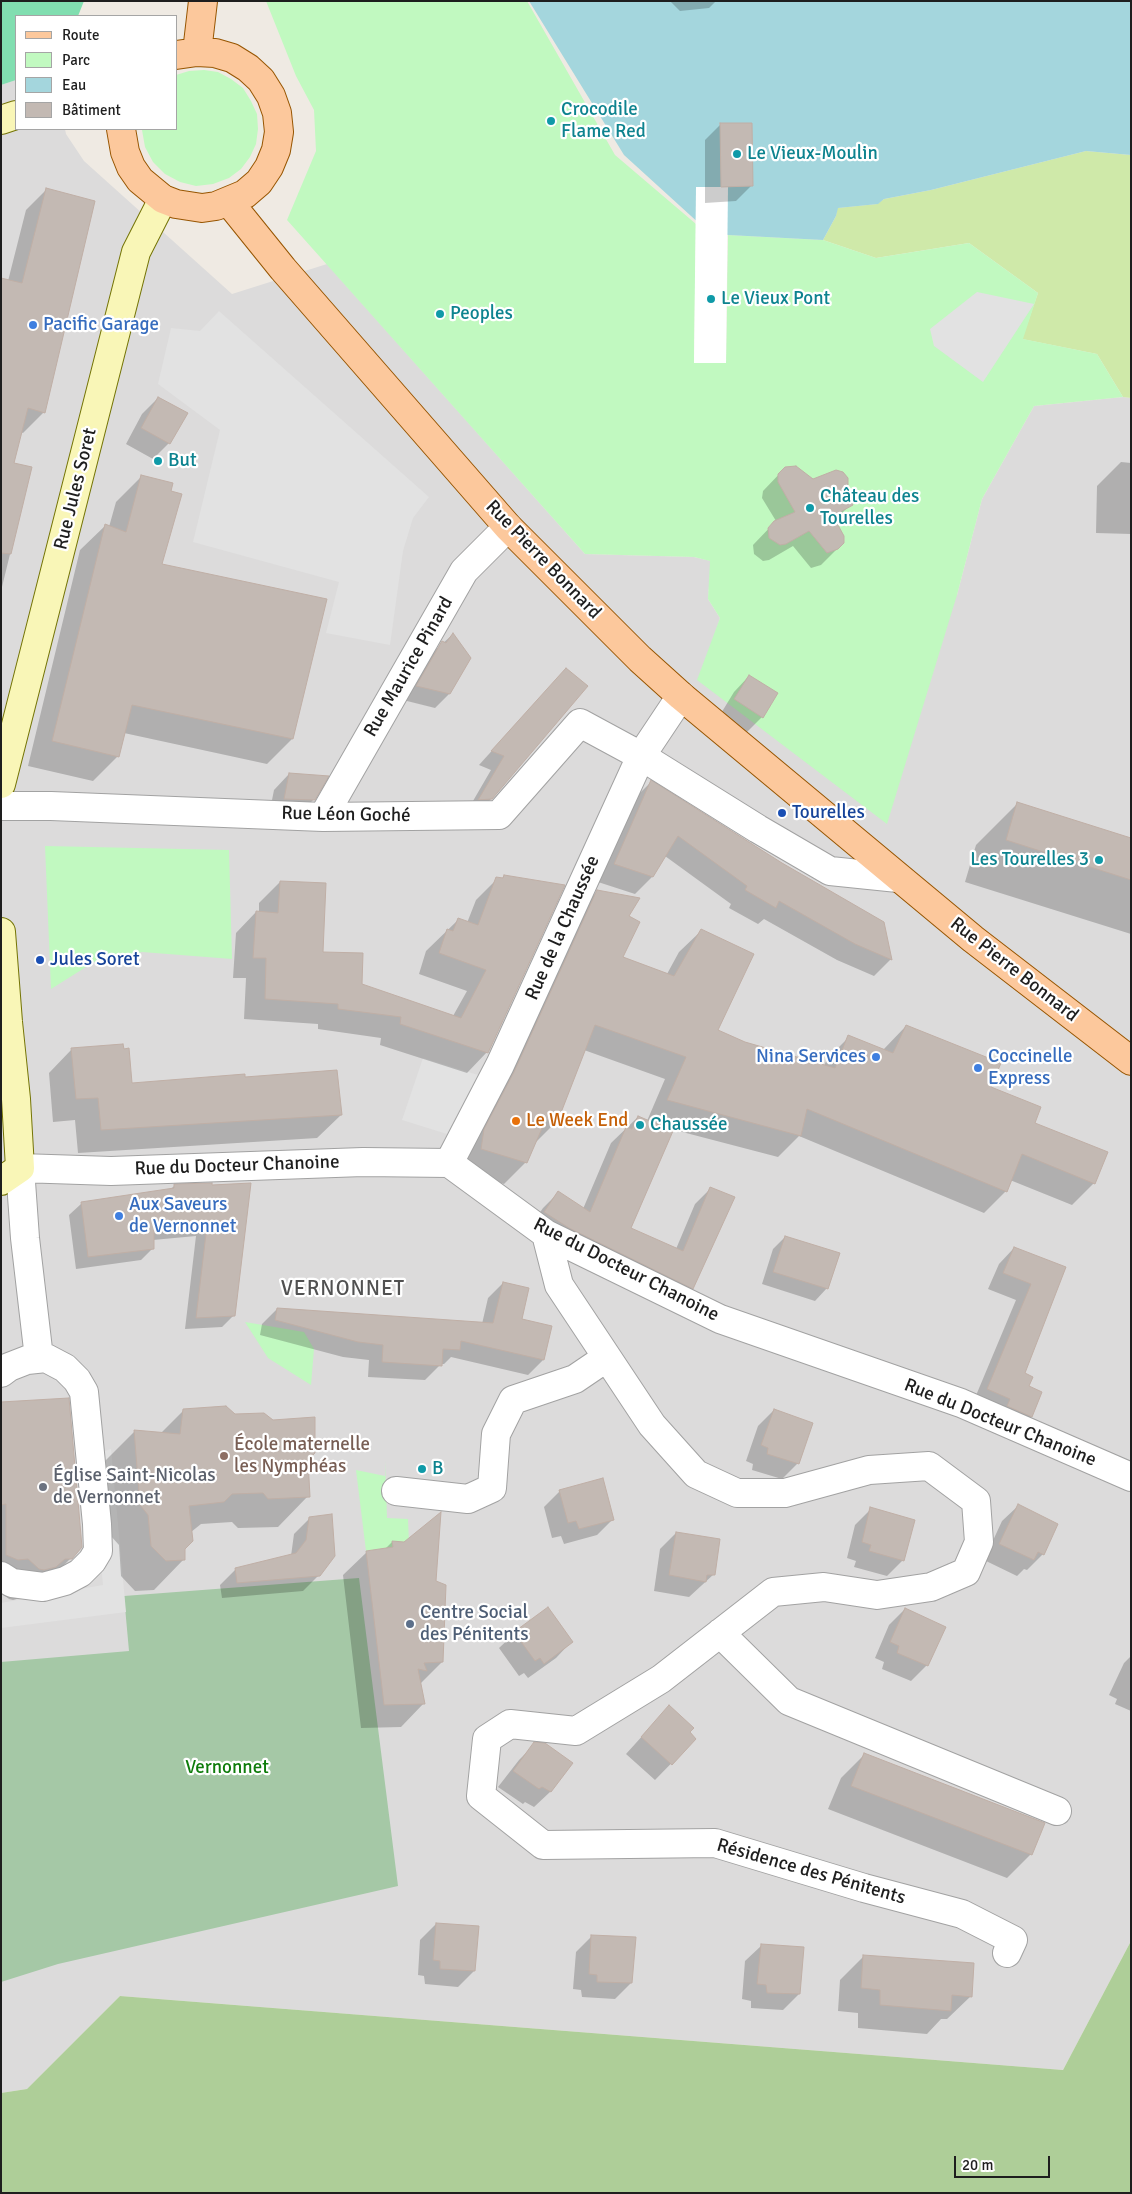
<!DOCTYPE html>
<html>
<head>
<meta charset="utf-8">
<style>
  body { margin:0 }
  #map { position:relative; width:1132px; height:2194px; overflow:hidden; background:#efeae3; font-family:Signika,sans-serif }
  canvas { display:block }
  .frame { position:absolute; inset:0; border:2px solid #1e1e1e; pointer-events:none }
  .legend { position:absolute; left:15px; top:15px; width:162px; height:115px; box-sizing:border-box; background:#fff; border:1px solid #a5a5a5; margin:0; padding:6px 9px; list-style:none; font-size:15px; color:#1e1e1e }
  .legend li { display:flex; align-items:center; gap:10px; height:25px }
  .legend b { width:25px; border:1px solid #a5a5a5 }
  .scale { position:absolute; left:954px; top:2156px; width:96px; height:22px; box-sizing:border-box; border:2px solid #1e1e1e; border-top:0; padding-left:6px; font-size:15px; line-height:18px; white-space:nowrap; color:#1e1e1e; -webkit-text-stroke:4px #fff; paint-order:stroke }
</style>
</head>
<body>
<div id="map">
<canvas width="1132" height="2194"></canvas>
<div class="frame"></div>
<ul class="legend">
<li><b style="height:6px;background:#fcc89c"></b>Route</li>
<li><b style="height:14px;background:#c1f9c0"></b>Parc</li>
<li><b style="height:14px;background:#a4d6dd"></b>Eau</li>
<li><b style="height:14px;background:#c3b9b3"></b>Bâtiment</li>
</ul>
<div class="scale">20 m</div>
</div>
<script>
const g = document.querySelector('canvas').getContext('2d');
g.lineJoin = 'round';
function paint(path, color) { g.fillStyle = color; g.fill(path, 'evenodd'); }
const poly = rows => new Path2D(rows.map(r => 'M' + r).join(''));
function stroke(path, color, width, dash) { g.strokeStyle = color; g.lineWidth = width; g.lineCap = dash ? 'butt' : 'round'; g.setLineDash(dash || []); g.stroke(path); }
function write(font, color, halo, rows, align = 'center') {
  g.font = font + ' Signika,sans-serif'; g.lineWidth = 4.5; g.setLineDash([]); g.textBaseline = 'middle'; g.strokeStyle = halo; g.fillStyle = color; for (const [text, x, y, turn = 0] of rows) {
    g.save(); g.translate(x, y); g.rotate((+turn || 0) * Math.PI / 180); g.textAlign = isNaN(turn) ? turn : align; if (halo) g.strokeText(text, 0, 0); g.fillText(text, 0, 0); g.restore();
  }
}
paint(poly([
  [16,80,16,129,65,129,66,134,84,161,232,294,327,264,585,554,694,557,711,561,708,599,720,618,714,637,957,595,982,499,1034,406,1123,397,1131,398,1131,1941,1063,2070,120,1996,27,2089,1,2093,1,85]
]), '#dcdbdb');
paint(poly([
  [1086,151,1131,155,1131,398,1123,397,1097,354,1022,339,1038,293,969,243,876,258,823,240,836,216,837,208,877,204,884,199,931,190]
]), '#cfe9a9');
paint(poly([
  [1131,1941,1131,2193,1,2193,1,2093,27,2089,120,1996,1063,2070]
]), '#aece98');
paint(poly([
  [359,1578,398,1886,58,1964,1,1982,1,1662,129,1651,124,1596]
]), '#a5c8a6');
paint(poly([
  [266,1,527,1,615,155,696,224,694,363,726,363,728,235,823,240,876,258,969,243,1038,293,1023,339,1097,354,1123,397,1034,406,982,499,957,595,887,824,697,680,720,618,708,599,710,561,694,557,585,554,287,220,316,151,314,110,296,76],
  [204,70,218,72,231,79,243,88,251,101,257,114,258,129,256,144,250,157,241,169,229,178,213,184,196,186,180,182,165,174,153,162,145,147,142,130,142,129,176,129,176,75,189,71],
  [45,846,229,850,232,959,142,952,94,962,51,989],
  [245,1322,304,1332,314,1349,311,1385,268,1358],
  [385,1461,387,1518,408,1519,409,1543,392,1541,393,1547,366,1551,356,1470,385,1476]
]), '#c1f9c0');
paint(poly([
  [1,1,84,1,78,16,16,16,16,80,1,85]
]), '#81deb0');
paint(poly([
  [977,292,1034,304,983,382,934,346,930,329],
  [219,311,429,497,413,518,403,551,390,645,326,633,339,582,193,542,220,430,158,384,171,328,200,331],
  [423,1058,478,1075,447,1134,402,1120],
  [111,1449,126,1612,1,1628,1,1603,103,1585,91,1455]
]), '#e2e2e2');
paint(poly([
  [529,1,1131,1,1131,155,1086,151,931,190,884,199,878,204,838,208,836,216,823,240,728,235,702,226,624,155]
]), '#a4d6dd');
paint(poly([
  [696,187,728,187,726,363,694,363]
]), '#fff');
paint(poly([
  [670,1,716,1,709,8,680,11],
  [721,124,752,185,736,201,705,203,705,140],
  [47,189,44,412,23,433,20,432,13,464,31,468,1,591,1,279,8,281,26,210],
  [158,398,186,414,169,443,153,459,126,444,142,414],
  [1121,462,1131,463,1131,534,1096,533,1097,486],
  [785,468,845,492,851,504,835,520,838,548,821,565,811,568,793,546,769,560,763,561,754,554,753,545,776,521,762,498,763,491],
  [142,476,160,565,292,739,267,764,124,733,118,756,93,781,28,766,80,550,106,525,109,527,116,502],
  [452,635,449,694,435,708,403,700,428,657],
  [566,669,491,799,477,813,466,813,491,770,479,765],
  [749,676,762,717,746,733,720,715,734,692],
  [289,774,314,799,298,815,269,815,274,790],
  [651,782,891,959,874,976,837,960,764,919,758,924,729,908,731,904,665,856,652,877,635,894,598,882,634,799],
  [1017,804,1131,840,1131,934,965,882,976,845],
  [505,876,487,1052,467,1073,380,1045,381,1038,318,1029,318,1024,244,1019,246,978,233,978,236,933,256,912,259,912,259,903,280,882,321,953,361,985,453,1016,467,991,419,974,426,951,458,920,467,923,476,900,497,879,501,879],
  [597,892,628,916,622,957,667,974,679,952,701,931,716,1030,745,1043,824,1066,827,1059,849,1037,883,1050,906,1026,990,1088,1033,1123,1094,1183,1072,1205,1010,1180,1006,1191,984,1213,799,1136,778,1157,667,1128,630,1229,676,1249,695,1204,710,1189,692,1288,677,1303,530,1227,543,1208,558,1193,583,1209,611,1143,638,1117,647,1121,665,1079,584,1050,556,1122,534,1144,526,1162,504,1184,460,1170,575,914],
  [72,1049,131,1084,244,1079,341,1115,317,1138,78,1153,75,1120,53,1122,49,1073],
  [249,1184,234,1315,222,1327,185,1329,196,1236,153,1240,153,1248,141,1260,76,1269,69,1215,81,1204,170,1190,174,1186],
  [785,1237,827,1288,815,1301,762,1284,773,1249],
  [1014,1248,1065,1268,1024,1373,1031,1416,1015,1432,972,1405,1016,1300,988,1289,999,1264],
  [503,1283,543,1360,528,1375,451,1357,444,1364,441,1364,425,1380,368,1377,369,1360,343,1357,260,1335,262,1324,277,1309,482,1324,488,1298],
  [1,1404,71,1558,41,1588,24,1597,13,1600,9,1599,1,1592],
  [184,1410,234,1415,307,1459,308,1496,278,1527,238,1528,232,1522,201,1524,191,1532,183,1549,184,1559,154,1590,135,1591,121,1576,119,1545,110,1535,104,1462,135,1431,161,1433],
  [774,1410,798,1463,782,1479,752,1470,753,1464,746,1461,758,1426],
  [560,1491,612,1520,597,1535,564,1544,561,1536,552,1538,544,1507],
  [1018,1506,1043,1554,1027,1570,1024,1569,1017,1576,984,1560,1002,1521],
  [871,1509,903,1560,887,1576,854,1567,856,1561,847,1558,855,1525],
  [310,1518,319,1575,303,1591,222,1598,220,1585,235,1570,291,1556,294,1534],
  [676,1533,714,1574,689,1597,654,1591,660,1549],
  [392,1542,435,1581,442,1662,420,1684,424,1703,401,1727,361,1728,343,1575,367,1552,385,1549],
  [905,1609,927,1665,911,1681,882,1669,884,1662,875,1658,889,1625],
  [515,1633,571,1642,556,1658,528,1678,524,1673,519,1676,499,1648],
  [1131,1656,1131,1711,1115,1704,1117,1699,1109,1695,1124,1663],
  [654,1723,688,1732,695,1739,655,1780,626,1754],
  [535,1744,571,1764,550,1792,534,1807,525,1802,523,1804,498,1787,519,1760],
  [864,1755,1031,1854,1007,1878,828,1809,841,1778],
  [436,1924,478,1927,474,1971,458,1987,425,1984,424,1976,418,1975,420,1940],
  [592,1936,631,1983,615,1999,582,1997,581,1990,573,1989,576,1952],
  [761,1946,799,1994,783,2010,751,2008,751,2001,742,1999,745,1961],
  [863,1957,971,1996,947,2019,941,2019,927,2034,858,2028,858,2013,838,2011,840,1980]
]), '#0003');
const building = poly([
  [720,123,752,123,753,186,721,187,720,123],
  [46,188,95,201,45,413,28,408,14,463,32,467,11,554,1,553,1,278,22,283,46,188],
  [158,397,188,413,170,444,141,428,158,397],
  [796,466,813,479,836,470,843,472,848,478,848,490,846,492,853,505,833,516,844,536,844,543,838,549,827,553,809,531,786,544,780,545,769,538,768,528,774,521,795,512,778,482,778,474,785,467,796,466],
  [141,475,173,483,171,491,182,494,162,564,327,599,293,739,132,705,119,757,52,741,105,524,126,532,141,475],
  [453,633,471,658,450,694,416,686,442,641,446,643,453,633],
  [566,668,588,686,492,799,478,800,504,756,491,751,566,668],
  [749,675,778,693,763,718,734,699,749,675],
  [289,773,329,776,315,800,284,799,289,773],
  [651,780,782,863,884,922,892,960,855,944,779,901,776,908,745,890,747,886,678,836,653,877,614,864,651,780],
  [1017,802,1131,838,1131,880,1006,840,1017,802],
  [504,875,565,885,488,1053,400,1024,401,1017,338,1009,338,1004,265,999,266,958,253,958,256,911,278,913,280,881,326,883,323,952,363,953,362,984,461,1018,486,970,439,953,447,929,453,931,458,918,478,925,496,877,503,878,504,875],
  [597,890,640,898,629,916,640,922,623,957,674,976,701,929,754,954,718,1030,745,1042,835,1068,848,1035,893,1053,906,1025,1001,1063,991,1087,1041,1107,1035,1123,1108,1152,1095,1184,1022,1154,1007,1192,807,1109,801,1136,667,1100,686,1057,595,1025,557,1123,546,1119,527,1163,481,1149,484,1129,514,1072,597,890],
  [123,1044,124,1049,129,1048,132,1083,245,1074,245,1077,337,1070,342,1115,101,1130,98,1098,76,1099,71,1048,123,1044],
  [638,1116,673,1131,631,1228,683,1251,710,1187,735,1197,693,1289,569,1228,544,1212,558,1191,590,1212,626,1127,632,1129,638,1116],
  [212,1183,212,1185,251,1183,235,1316,196,1318,207,1225,154,1230,154,1249,88,1257,81,1202,174,1188,174,1184,212,1183],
  [785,1236,840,1253,828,1289,773,1272,785,1236],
  [1014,1247,1066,1267,1025,1373,1033,1377,1029,1386,1042,1392,1032,1417,1007,1406,1010,1399,987,1389,1031,1284,1003,1273,1014,1247],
  [503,1282,529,1288,522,1319,552,1326,544,1360,461,1341,460,1350,443,1349,442,1366,382,1362,383,1345,358,1342,275,1320,277,1308,493,1323,503,1282],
  [69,1398,82,1547,72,1559,65,1559,56,1567,44,1570,39,1569,28,1559,18,1560,6,1555,6,1504,1,1505,1,1402,69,1398],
  [226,1406,235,1414,264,1413,273,1420,315,1417,315,1453,308,1460,310,1497,268,1499,263,1493,232,1494,224,1502,189,1506,193,1541,185,1549,185,1560,166,1561,151,1546,148,1515,140,1505,134,1430,180,1434,183,1409,226,1406],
  [774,1409,813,1423,799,1464,767,1454,768,1448,761,1445,774,1409],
  [603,1478,614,1520,579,1529,576,1521,568,1523,559,1490,603,1478],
  [1018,1504,1058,1524,1044,1555,1038,1552,1034,1560,999,1544,1018,1504],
  [870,1507,915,1520,904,1561,869,1551,871,1545,862,1542,870,1507],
  [441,1512,436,1581,446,1585,443,1662,424,1663,427,1671,418,1669,425,1704,384,1705,366,1551,393,1547,392,1541,404,1542,441,1512],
  [332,1514,335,1556,320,1576,237,1583,235,1568,296,1553,306,1540,309,1517,332,1514],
  [676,1532,720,1539,715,1575,707,1575,706,1582,669,1575,676,1532],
  [548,1607,573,1642,544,1664,540,1658,535,1661,514,1632,548,1607],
  [905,1608,946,1627,928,1666,897,1653,899,1646,890,1642,905,1608],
  [669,1705,694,1728,690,1732,696,1739,672,1765,641,1737,669,1705],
  [534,1742,545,1743,573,1763,551,1792,542,1787,539,1789,513,1771,534,1742],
  [864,1753,1045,1823,1032,1855,851,1786,864,1753],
  [436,1923,479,1926,475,1971,440,1969,440,1961,433,1960,436,1923],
  [591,1935,636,1937,632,1983,597,1982,597,1975,589,1974,591,1935],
  [761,1944,804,1947,800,1994,767,1993,766,1985,757,1984,761,1944],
  [863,1955,974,1963,972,1997,952,1995,951,2011,880,2005,880,1990,861,1988,863,1955]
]);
paint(building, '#c3b9b3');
stroke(building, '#c0afa6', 1);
const street = poly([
  [1,806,51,806,323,817,499,815,580,723,641,756,758,829,830,871,898,878],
  [323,817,464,571,508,527],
  [449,1163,500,1065,641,756,681,696],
  [546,1234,559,1285,652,1425,696,1474,737,1493,785,1493,869,1470,929,1466,976,1501,979,1542,966,1572,931,1587,877,1595,824,1587,773,1592,661,1679,576,1731,510,1724,487,1739,481,1796,543,1845,715,1843,864,1888,962,1914,1013,1940,1007,1953],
  [39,1358,25,1238,20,1168,111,1171,363,1162,449,1163,546,1234,720,1319,961,1403,1131,1477],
  [1,1373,9,1367,27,1360,46,1358,65,1368,77,1380,84,1392,97,1524,98,1551,92,1561,80,1573,65,1581,43,1587,12,1583,1,1576],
  [396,1491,468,1499,492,1488,496,1434,513,1400,575,1379,606,1358],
  [720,1633,789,1701,1057,1811]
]);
const secondary = poly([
  [1,120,16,115],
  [1,784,136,252,163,199],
  [1,932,8,1022,16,1099,20,1168,1,1181]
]);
const primary = poly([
  [197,52,203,1],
  [121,129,125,152,131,167,140,180,163,199,176,204,202,208,216,206,245,194,259,182,269,167,276,150,279,132,277,113,271,96,261,80,248,68,232,58,215,53,197,52,176,55],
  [229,202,283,269,508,527,640,659,681,696,973,939,1131,1061]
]);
stroke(street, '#a2a2a2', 30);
stroke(secondary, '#747405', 30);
stroke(primary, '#975500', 30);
stroke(street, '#fff', 28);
stroke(secondary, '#f9f6b7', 28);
stroke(primary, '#fcc89c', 28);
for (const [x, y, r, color] of [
  [551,121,5,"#0f9aa8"],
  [737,154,5,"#0f9aa8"],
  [711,299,5,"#0f9aa8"],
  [440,314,5,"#0f9aa8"],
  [33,325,5,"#3f7fe0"],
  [158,461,5,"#0f9aa8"],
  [810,508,5,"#0f9aa8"],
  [782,813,5,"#1a4fb4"],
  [1099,860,5,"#0f9aa8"],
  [40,960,5,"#1a4fb4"],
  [876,1057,5,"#3f7fe0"],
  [978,1068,5,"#3f7fe0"],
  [516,1121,5,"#e8710a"],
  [640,1125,5,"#0f9aa8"],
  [119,1216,5,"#3f7fe0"],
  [224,1456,5,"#8d6e63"],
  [422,1469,5,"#0f9aa8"],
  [43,1487,5,"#6b7280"],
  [410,1624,5,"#5c6f8a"]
]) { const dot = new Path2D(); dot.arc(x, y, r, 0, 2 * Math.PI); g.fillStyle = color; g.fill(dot); stroke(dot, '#fff', 2); }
write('19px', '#0d838f', '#fff', [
  ["Crocodile",561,110],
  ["Flame Red",561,132],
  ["Le Vieux-Moulin",747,154],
  ["Le Vieux Pont",721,299],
  ["Peoples",450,314],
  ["But",168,461],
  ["Château des",820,497],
  ["Tourelles",820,519],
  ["Les Tourelles 3",1089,860,"right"],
  ["Chaussée",650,1125],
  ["B",432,1469]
], 'left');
write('19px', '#366cbe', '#fff', [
  ["Pacific Garage",43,325],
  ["Nina Services",866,1057,"right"],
  ["Coccinelle",988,1057],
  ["Express",988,1079],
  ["Aux Saveurs",129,1205],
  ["de Vernonnet",129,1227]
], 'left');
write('19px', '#1e1e1e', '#fff', [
  ["Rue Jules Soret",76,489,-76],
  ["Rue Pierre Bonnard",543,560,46],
  ["Rue Maurice Pinard",409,667,-60],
  ["Rue Léon Goché",346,815,1],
  ["Rue de la Chaussée",563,928,-66],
  ["Rue Pierre Bonnard",1014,970,38],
  ["Rue du Docteur Chanoine",237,1166,-2],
  ["Rue du Docteur Chanoine",626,1270,27],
  ["Rue du Docteur Chanoine",1000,1423,22],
  ["Résidence des Pénitents",811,1872,16]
]);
write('19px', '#164399', '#fff', [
  ["Tourelles",792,813],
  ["Jules Soret",50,960]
], 'left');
write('19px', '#c56008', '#fff', [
  ["Le Week End",526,1121]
], 'left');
write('19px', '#785e54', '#fff', [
  ["École maternelle",234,1445],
  ["les Nymphéas",234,1467]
], 'left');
write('19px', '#5b616d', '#fff', [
  ["Église Saint-Nicolas",53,1476],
  ["de Vernonnet",53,1498]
], 'left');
write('19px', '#4e5e75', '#fff', [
  ["Centre Social",420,1613],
  ["des Pénitents",420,1635]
], 'left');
write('19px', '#0e7c0b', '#fff', [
  ["Vernonnet",227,1768]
]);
g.letterSpacing = '1px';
write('21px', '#515151', '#fff', [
  ["VERNONNET",343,1289]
]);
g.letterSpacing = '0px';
</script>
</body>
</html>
